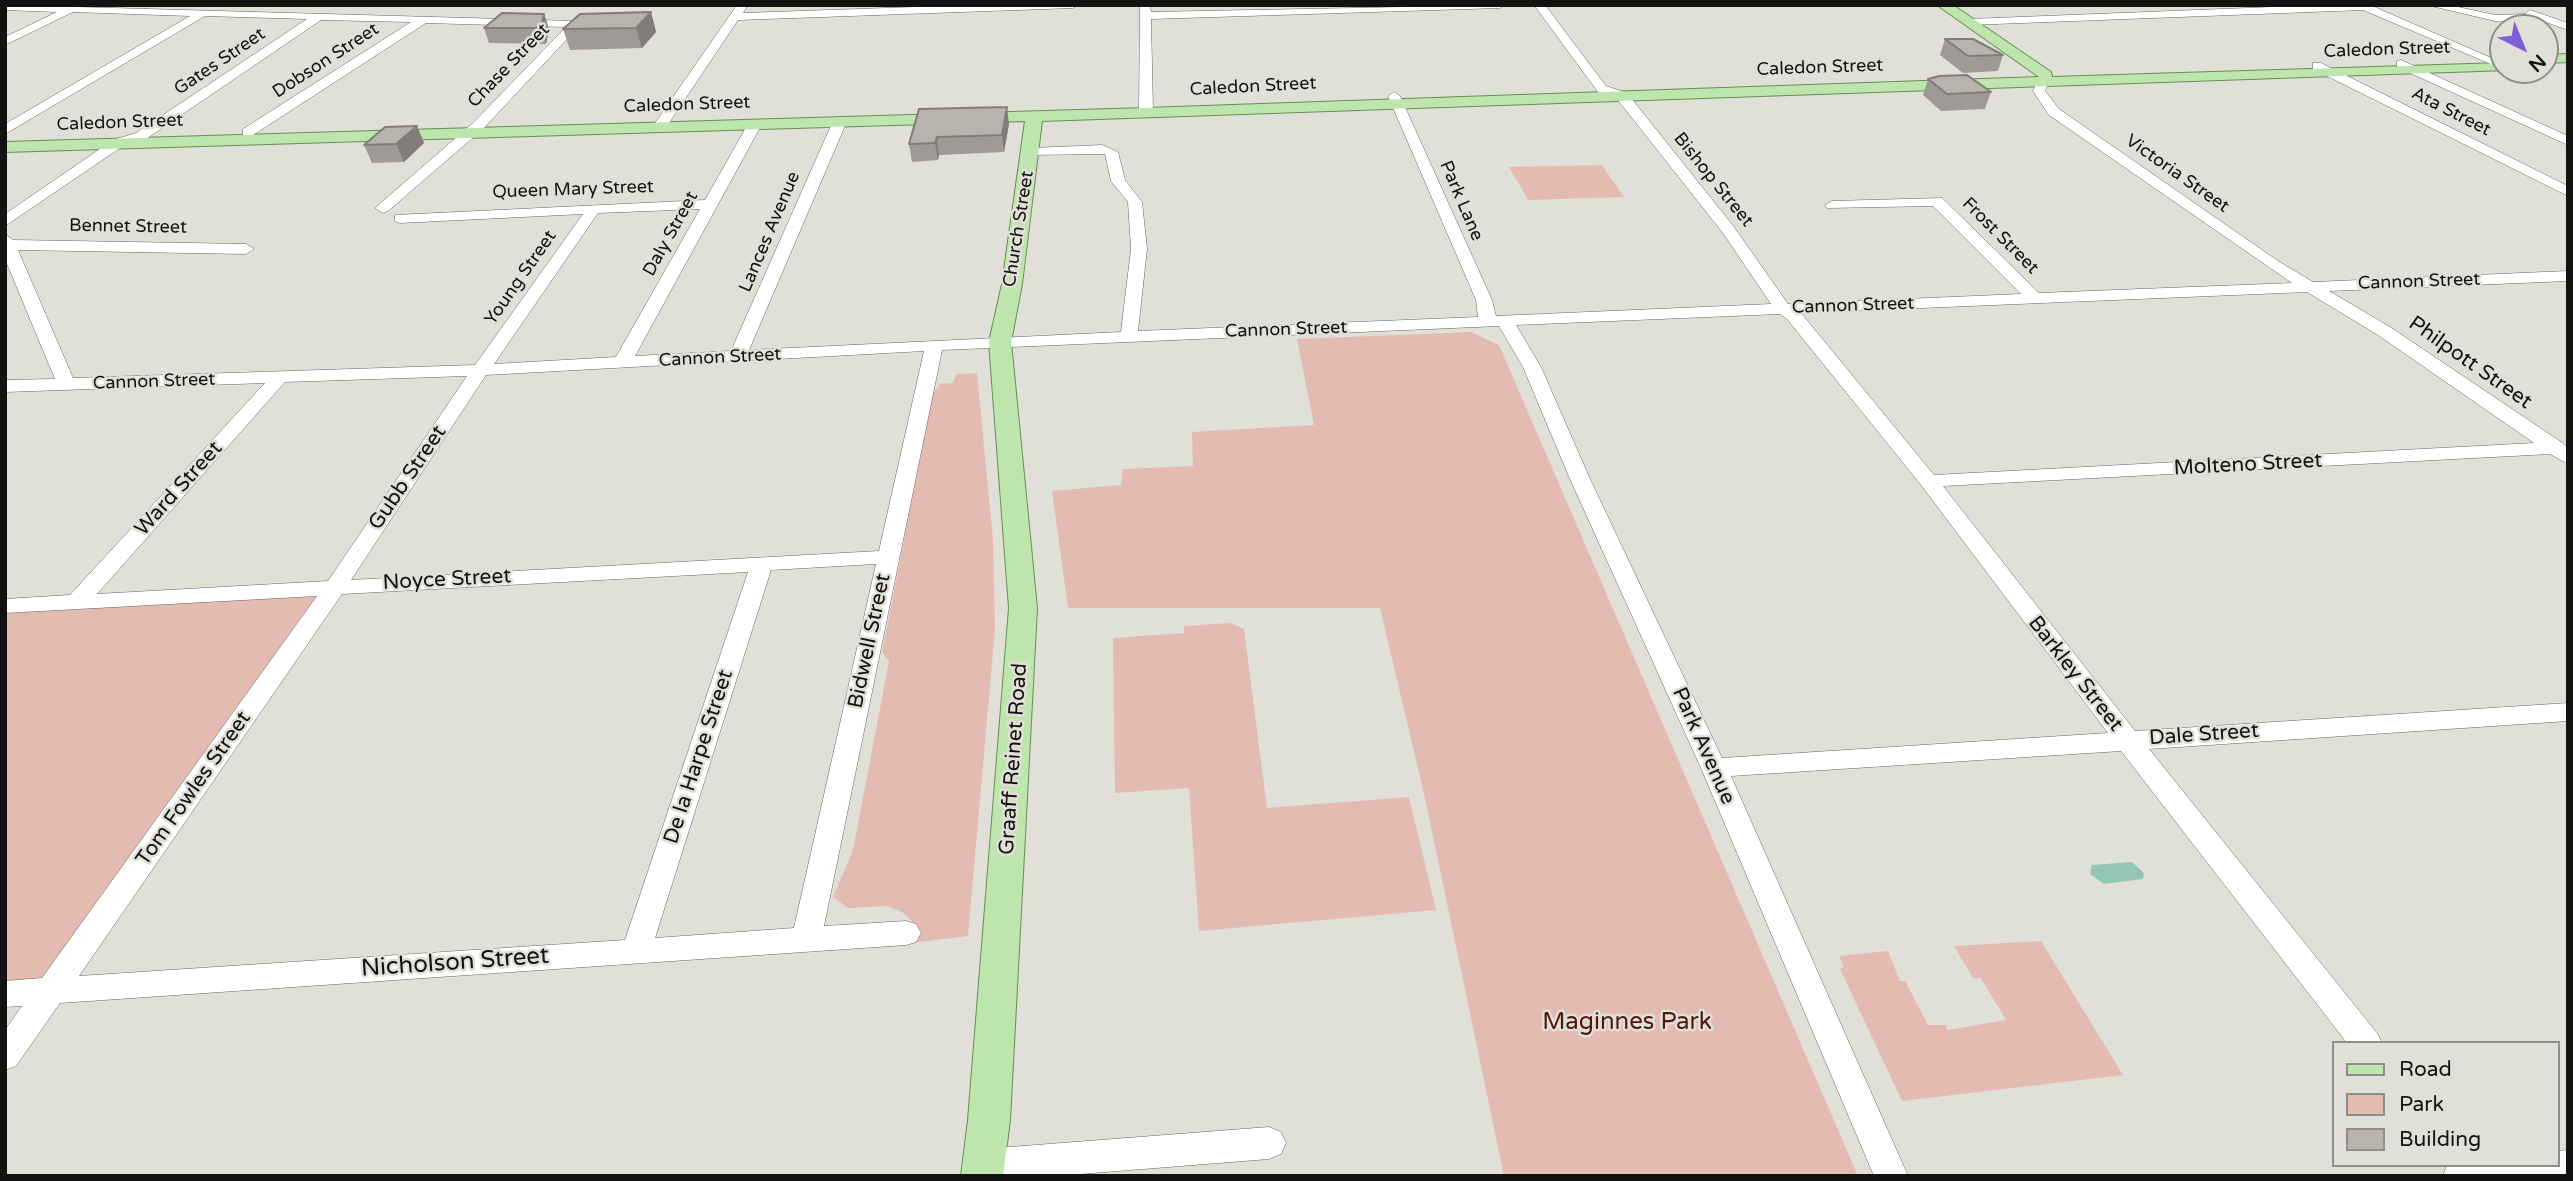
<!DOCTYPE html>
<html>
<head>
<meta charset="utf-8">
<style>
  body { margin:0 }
  #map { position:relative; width:2573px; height:1181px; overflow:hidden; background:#e1e0d8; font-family:"Varela Round",sans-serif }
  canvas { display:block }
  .frame { position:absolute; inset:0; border:7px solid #131210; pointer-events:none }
  .legend { position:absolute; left:2332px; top:1041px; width:228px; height:126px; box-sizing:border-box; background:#e1e0d8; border:2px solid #8f8e88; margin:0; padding:9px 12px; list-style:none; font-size:21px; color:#131210 }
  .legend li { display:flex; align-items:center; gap:14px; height:35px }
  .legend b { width:35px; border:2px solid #8f8e88 }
  .north { position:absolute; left:2489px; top:14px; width:70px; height:70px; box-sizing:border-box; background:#e1e0d8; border:2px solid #8f8e88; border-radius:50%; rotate:137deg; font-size:19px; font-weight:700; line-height:28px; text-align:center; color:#131210 }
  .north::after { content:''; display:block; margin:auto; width:24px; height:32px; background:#7f5ed8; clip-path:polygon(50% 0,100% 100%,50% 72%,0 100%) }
</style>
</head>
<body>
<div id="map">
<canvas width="2573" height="1181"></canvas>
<div class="frame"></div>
<ul class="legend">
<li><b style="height:9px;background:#bee5ad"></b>Road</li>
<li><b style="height:19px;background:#e4bbb0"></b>Park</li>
<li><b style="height:19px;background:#b9b3ad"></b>Building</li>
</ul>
<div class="north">N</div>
</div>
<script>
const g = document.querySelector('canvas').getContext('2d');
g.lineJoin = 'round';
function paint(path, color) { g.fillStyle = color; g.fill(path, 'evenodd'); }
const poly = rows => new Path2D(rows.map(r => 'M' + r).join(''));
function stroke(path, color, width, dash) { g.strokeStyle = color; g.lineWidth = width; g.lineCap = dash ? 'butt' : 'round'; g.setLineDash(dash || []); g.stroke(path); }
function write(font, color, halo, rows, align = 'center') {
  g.font = font + ' "Varela Round",sans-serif'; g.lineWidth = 5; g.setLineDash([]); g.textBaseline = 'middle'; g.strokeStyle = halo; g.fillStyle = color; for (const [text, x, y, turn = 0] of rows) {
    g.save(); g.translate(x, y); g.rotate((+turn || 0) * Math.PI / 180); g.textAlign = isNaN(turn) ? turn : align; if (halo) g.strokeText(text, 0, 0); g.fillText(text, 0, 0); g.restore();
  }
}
paint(poly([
  [1602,165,1624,197,1528,200,1509,167],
  [1471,332,1499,345,1858,1176,1504,1176,1425,798,1380,608,1068,608,1052,491,1121,485,1123,469,1193,466,1192,432,1314,425,1297,339],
  [977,373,993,540,995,629,968,936,895,945,911,931,912,921,902,912,888,906,848,908,833,897,853,850,889,661,882,652,933,393,940,384,953,383,956,374],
  [336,586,51,991,5,994,5,606],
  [1230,623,1244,629,1267,808,1409,797,1436,910,1199,931,1189,788,1115,793,1113,638,1184,633,1184,626],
  [2041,941,2123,1075,1902,1101,1840,969,1844,967,1839,956,1888,951,1900,981,1905,981,1928,1025,1946,1025,1947,1030,2006,1020,1981,978,1973,978,1954,946]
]), '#e4bbb0');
paint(poly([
  [2132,862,2144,873,2143,879,2104,884,2090,874,2092,865]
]), '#95c5b4');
const minor = poly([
  [5,5,575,21,581,24,483,129,388,211,383,213,375,208,473,123,566,27,426,23,253,135,243,135,243,129,411,22,321,20,146,139,123,146,5,226,5,214,113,140,136,133,307,19,205,16,5,134,5,124,190,16,73,12,5,45,5,37,57,12,5,10,5,5],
  [737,5,748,5,743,13,973,5,1078,5,1073,8,738,20,665,129,655,129,653,126,737,5],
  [1140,5,1150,5,1151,12,1505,5,1500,8,1151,19,1153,113,1146,117,1139,113,1140,5],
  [1534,5,1545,5,1606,86,1627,93,1734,227,1788,304,2021,294,1933,206,1827,208,1825,205,1832,201,1942,198,2039,293,2292,283,2049,115,2033,91,2039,78,2043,77,2049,81,2045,91,2059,109,2278,261,2313,282,2568,271,2568,281,2329,291,2390,327,2564,444,2568,449,2568,464,2550,454,1943,486,2135,731,2568,703,2568,721,2149,749,2377,1033,2382,1043,2347,1043,2121,751,1731,776,1908,1176,1874,1176,1701,768,1570,479,1523,367,1499,326,942,350,824,926,906,921,916,924,921,933,916,942,906,945,60,1003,16,1066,5,1070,5,1030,22,1006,5,1007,5,981,42,978,317,596,5,613,5,599,70,595,265,383,5,392,5,380,55,379,5,259,5,234,13,240,246,244,254,249,246,254,18,250,73,378,475,365,583,214,400,223,395,221,395,215,705,200,748,124,755,120,762,124,635,356,731,351,833,121,840,117,847,121,749,350,1121,332,1131,249,1128,202,1111,181,1105,154,1026,155,1026,149,1031,148,1102,145,1118,152,1125,180,1142,202,1147,249,1138,331,1478,317,1476,300,1388,96,1394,92,1400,96,1492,300,1496,316,1771,304,1723,233,1617,99,1598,92,1534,5],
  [700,209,616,357,494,364,598,213,700,209],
  [2307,292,2378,335,2534,443,1934,475,1801,313,2307,292],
  [1780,314,1787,319,1921,485,2108,733,1722,758,1590,479,1541,367,1516,325,1780,314],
  [924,351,879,551,351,580,486,375,924,351],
  [467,376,328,581,97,594,285,382,467,376],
  [876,564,794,928,655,938,771,570,876,564],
  [748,572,625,940,79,976,342,594,748,572],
  [2323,5,2370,5,2503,63,2505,70,2363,10,1969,25,1963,22,1969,19,2323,5],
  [2427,5,2449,5,2495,15,2525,14,2530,10,2568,23,2568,30,2540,20,2495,21,2427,5],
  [2401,60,2568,136,2568,145,2397,67,2397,61,2401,60],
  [2313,63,2321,63,2568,186,2568,196,2313,69,2313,63],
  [1269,1127,1281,1132,1286,1143,1281,1154,1269,1159,1055,1176,972,1176,967,1165,972,1153,984,1149,1269,1127],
  [2568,1150,2568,1176,2443,1176,2447,1165,2557,1165,2557,1151,2568,1150]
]);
const major = poly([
  [1937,5,1953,5,2051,72,2052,77,2503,63,2503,70,2508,70,1042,121,1022,284,1011,342,1037,608,1010,1120,1003,1176,961,1176,968,1120,1009,608,989,342,1002,284,1025,121,5,152,5,142,1146,108,2039,77,1937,5],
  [2568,54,2568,62,2545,63,2545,55,2568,54]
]);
stroke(minor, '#66655f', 1);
stroke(major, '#668f53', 2);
paint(minor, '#fff');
paint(major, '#bee5ad');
paint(poly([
  [651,12,656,32,642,48,570,50,563,29],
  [544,14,549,29,546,44,489,43,484,28],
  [1945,39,2003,55,1998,71,1963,73,1940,55],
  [1928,79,1991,92,1985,109,1941,111,1923,95],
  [919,109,1009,124,1004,152,939,155,938,160,912,162,909,144],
  [417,126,424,143,404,162,372,163,364,145]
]), '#9f9a95');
paint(poly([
  [651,12,656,32,642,48,636,28],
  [544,14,549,29,546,44,541,28],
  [1007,107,1009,124,1004,152,1002,135],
  [417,126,424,143,404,162,396,144],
  [937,137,939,155,938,160,935,143]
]), '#827d79');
const building = poly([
  [651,12,636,28,563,29,580,14,651,12],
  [502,13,544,14,541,28,484,28,502,13],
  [1945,39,1973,39,2003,55,1968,56,1945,39],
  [1967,75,1991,92,1947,94,1928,79,1939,76,1967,75],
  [1007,107,1002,135,937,137,935,143,909,144,919,109,1007,107],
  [417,126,396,144,364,145,385,127,417,126]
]);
paint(building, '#b9b3ad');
stroke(building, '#827d79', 2);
write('18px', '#131210', '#e1e0d8', [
  ["Caledon Street",2387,50,-2],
  ["Dobson Street",326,61,-33],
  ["Gates Street",220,62,-34],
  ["Chase Street",509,66,-46],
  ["Caledon Street",1820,68,-2],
  ["Caledon Street",1253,87,-3],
  ["Caledon Street",687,105,-2],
  ["Ata Street",2451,112,27],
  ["Caledon Street",120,123,-2],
  ["Victoria Street",2177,174,35],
  ["Bishop Street",1713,180,51],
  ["Queen Mary Street",573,190,-2],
  ["Park Lane",1461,201,67],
  ["Bennet Street",128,227,1],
  ["Church Street",1019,229,-81],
  ["Lances Avenue",770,232,-67],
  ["Daly Street",671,234,-61],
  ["Frost Street",2000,236,45],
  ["Young Street",521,278,-55],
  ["Cannon Street",2419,282,-2],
  ["Cannon Street",1853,306,-2],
  ["Cannon Street",1286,330,-2],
  ["Cannon Street",720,358,-3],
  ["Cannon Street",154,382,-2]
]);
write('21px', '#131210', '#e1e0d8', [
  ["Philpott Street",2470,363,35],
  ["Molteno Street",2248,465,-3],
  ["Gubb Street",408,478,-56],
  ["Ward Street",179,489,-48],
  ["Noyce Street",447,580,-3],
  ["Bidwell Street",870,641,-78],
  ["Barkley Street",2075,674,52],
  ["Dale Street",2204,735,-4],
  ["Park Avenue",1703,746,66],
  ["De la Harpe Street",699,757,-72],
  ["Graaff Reinet Road",1014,759,-86],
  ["Tom Fowles Street",194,789,-55]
]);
write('24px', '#131210', '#e1e0d8', [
  ["Nicholson Street",455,963,-4]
]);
write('24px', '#50180b', '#e1e0d8', [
  ["Maginnes Park",1627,1023]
]);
</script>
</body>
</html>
